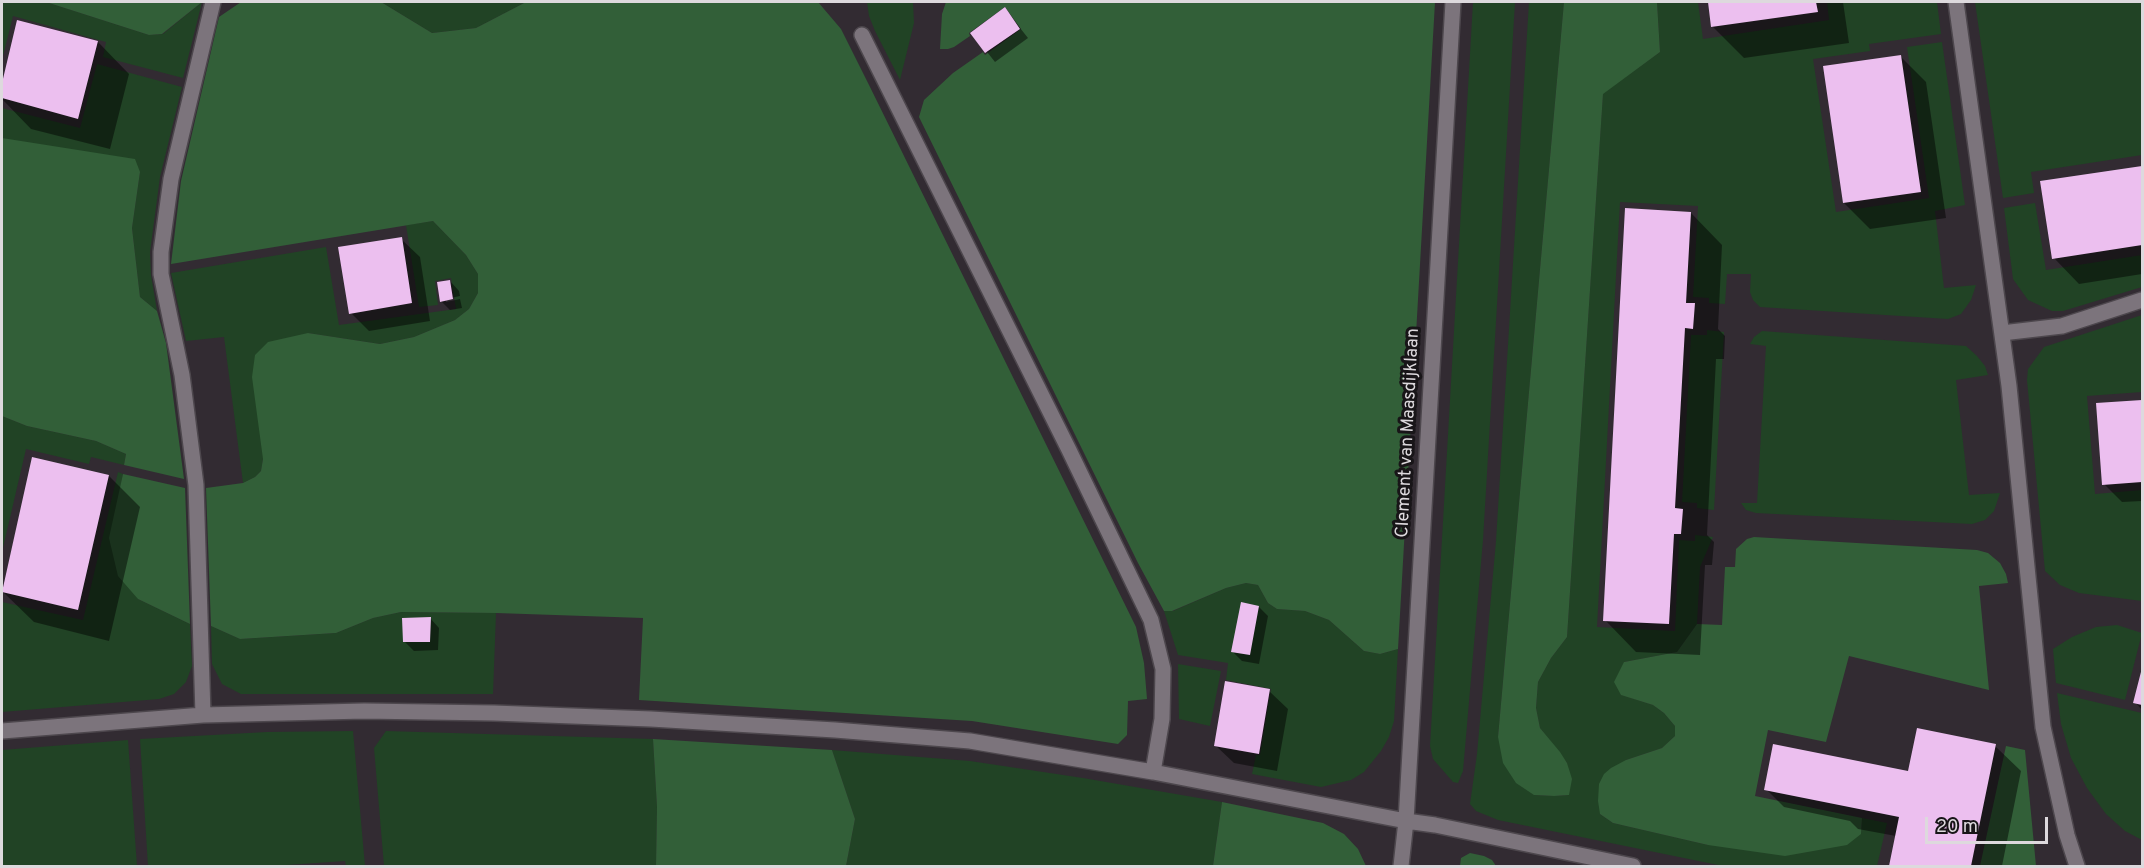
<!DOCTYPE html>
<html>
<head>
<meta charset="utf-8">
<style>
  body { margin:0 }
  #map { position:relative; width:2144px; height:868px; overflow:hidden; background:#322b32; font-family:Overpass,sans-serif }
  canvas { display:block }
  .frame { position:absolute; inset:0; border:3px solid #ddd9dd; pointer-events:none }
  .scale { position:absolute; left:1925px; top:817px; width:123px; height:27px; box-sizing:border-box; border:3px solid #ddd9dd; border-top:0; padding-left:8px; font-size:18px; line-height:21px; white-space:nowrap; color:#ddd9dd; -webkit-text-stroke:4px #181518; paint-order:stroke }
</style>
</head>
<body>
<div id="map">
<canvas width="2144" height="868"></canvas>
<div class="frame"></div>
<div class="scale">20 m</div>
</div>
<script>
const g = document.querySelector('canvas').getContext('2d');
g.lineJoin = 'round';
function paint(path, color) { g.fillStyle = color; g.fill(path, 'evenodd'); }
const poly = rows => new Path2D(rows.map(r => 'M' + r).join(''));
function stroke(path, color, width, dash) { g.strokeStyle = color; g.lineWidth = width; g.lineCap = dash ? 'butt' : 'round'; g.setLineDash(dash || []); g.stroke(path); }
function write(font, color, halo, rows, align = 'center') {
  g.font = font + ' Overpass,sans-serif'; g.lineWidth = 6; g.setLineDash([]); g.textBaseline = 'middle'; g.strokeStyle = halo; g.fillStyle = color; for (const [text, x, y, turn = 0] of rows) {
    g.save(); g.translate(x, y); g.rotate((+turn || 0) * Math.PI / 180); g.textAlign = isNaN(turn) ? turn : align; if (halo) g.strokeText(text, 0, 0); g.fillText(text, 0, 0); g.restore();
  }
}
paint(poly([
  [2,2,46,2,149,35,163,34,202,2,183,78,103,57,106,42,13,16,2,60],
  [381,2,526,2,476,28,432,33],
  [867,2,913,2,914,23,900,80,875,31,869,16],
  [1473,2,1515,2,1483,540,1463,771,1458,783,1453,782,1433,759,1430,746],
  [1529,2,1564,2,1498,737,1534,795,1554,796,1569,795,1567,763,1540,728,1536,708,1538,682,1551,658,1567,637,1603,93,1660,52,1657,2,1698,2,1703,39,1829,20,1827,2,1937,2,1941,34,1869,44,1870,51,1813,59,1836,212,1929,198,1907,47,1942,42,1965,205,1935,211,1944,288,1976,285,1971,300,1961,314,1948,319,1760,307,1753,300,1750,292,1751,274,1727,274,1725,304,1709,303,1709,298,1693,297,1698,206,1620,202,1597,627,1675,631,1679,540,1695,541,1695,535,1713,537,1700,567,1697,624,1677,652,1624,662,1622,695,1653,705,1664,713,1675,726,1675,736,1662,748,1626,760,1600,814,1613,823,1708,845,1861,834,1862,818,1887,823,1877,866,1723,866,1498,820,1476,811,1470,804,1477,754,1496,541],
  [1975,2,2142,2,2142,155,2031,172,2034,193,2003,198],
  [97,64,182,87,160,177,150,252,151,275,157,311,140,297,132,228,140,172,2,138,2,108,80,128],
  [2035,203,2046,270,2142,255,2142,287,2063,311,2052,311,2028,300,2013,279,2004,208],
  [433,221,466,255,478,274,478,293,469,309,455,320,414,337,380,344,308,333,263,459,261,471,255,477,243,483,224,337,186,341,171,273,326,247,339,325,456,309,451,278,435,281,438,305,419,307,406,225],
  [2142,315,2142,392,2087,396,2095,494,2142,490,2142,601,2079,593,2060,585,2045,571,2027,380,2028,369,2044,347],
  [1707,330,1724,332,1714,510,1697,508,1697,503,1682,502,1691,335,1707,335],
  [1762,331,1966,346,1977,356,1985,366,1988,375,1956,380,1969,495,2000,493,1994,511,1985,520,1972,524,1756,513,1746,510,1741,503,1757,503,1766,346,1750,344,1754,337],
  [2,416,27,426,96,441,126,454,124,465,91,457,89,464,26,449,2,552],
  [118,472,123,474,120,490,138,599,190,624,192,666,186,682,174,694,159,699,2,712,2,602,83,620],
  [1246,583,1258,585,1268,603,1277,609,1305,611,1329,620,1364,651,1380,654,1398,649,1394,721,1389,737,1381,751,1364,772,1351,780,1321,787,1252,774,1256,755,1260,755,1271,689,1226,680,1228,663,1178,655,1164,611,1173,611,1226,588],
  [401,612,496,613,493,694,241,694,222,684,212,664,211,626,240,639,336,633,373,618],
  [2117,625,2142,633,2125,700,2056,683,2053,649,2072,637,2096,627],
  [1178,664,1221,671,1210,726,1179,719],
  [2057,693,2142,713,2142,840,2125,831,2106,814,2087,788,2071,758,2061,724],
  [353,731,365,866,346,866,345,861,272,866,148,866,140,739,267,732],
  [386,731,653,739,657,807,656,866,384,866,374,748],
  [128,740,137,866,2,866,2,750],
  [832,750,970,761,1083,778,1222,802,1213,866,846,866,855,819]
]), '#214325');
paint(poly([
  [46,2,202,2,162,34,149,35],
  [241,2,381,2,432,33,476,28,526,2,818,2,841,29,870,87,1136,627,1144,663,1147,699,1128,701,1127,735,1118,744,972,721,639,700,643,618,496,613,401,612,373,618,336,633,240,639,211,626,206,488,243,483,255,477,261,471,263,459,252,377,255,355,268,342,308,333,380,344,414,337,455,320,469,309,478,293,478,274,466,255,433,221,171,264,181,181,219,17],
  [946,2,1435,2,1398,649,1380,654,1364,651,1329,620,1305,611,1277,609,1268,603,1258,585,1246,583,1226,588,1172,611,1164,611,1138,563,919,117,924,100,953,73,983,52,985,55,1021,29,1005,7,969,33,970,36,954,47,948,49,940,49,942,14],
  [1564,2,1657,2,1660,52,1603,94,1567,637,1551,658,1538,682,1536,708,1540,728,1560,752,1567,763,1572,779,1569,795,1554,796,1534,795,1516,783,1503,763,1498,737],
  [2,138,135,159,140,172,132,228,140,297,157,311,166,343,184,479,124,465,126,454,96,441,27,426,2,416],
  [123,474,185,488,190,624,138,599,118,576,109,538],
  [1754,537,1977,550,1988,553,2000,563,2006,574,2008,583,1979,586,1989,690,1849,656,1826,742,1768,730,1755,796,1862,818,1861,834,1847,845,1785,856,1708,845,1613,823,1600,814,1598,801,1599,784,1604,774,1611,768,1626,760,1662,748,1675,736,1675,726,1664,713,1653,705,1621,695,1614,682,1624,662,1677,652,1697,624,1722,625,1725,567,1735,567,1736,549,1747,539],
  [653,739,832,750,855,819,846,866,656,866,657,807],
  [2006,746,2025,750,2036,866,1980,866],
  [1222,802,1323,823,1344,834,1358,849,1366,866,1213,866],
  [1470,853,1484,856,1492,860,1496,866,1460,866,1461,858]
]), '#325f38');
paint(poly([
  [1709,2,1843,2,1849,43,1744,58,1713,27],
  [1005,9,1028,38,995,62,972,33],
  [18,22,98,42,129,74,110,149,31,129,2,99,2,89],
  [1900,56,1926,82,1946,218,1870,229,1844,203],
  [2142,167,2142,274,2079,284,2054,258,2042,183],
  [1691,213,1722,245,1718,329,1725,336,1724,359,1716,359,1707,535,1714,542,1712,565,1705,565,1700,655,1636,652,1605,620],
  [401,239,420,257,430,321,369,331,351,313],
  [450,281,459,291,460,296,446,299,446,302,460,299,462,308,450,310,441,301],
  [2142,401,2142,501,2122,502,2104,484,2098,404],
  [33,458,109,476,140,507,109,641,34,622,2,591],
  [1259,607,1268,616,1259,664,1242,661,1233,652],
  [430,618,439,628,438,650,414,651,405,642],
  [2142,671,2142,710,2135,702],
  [1269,691,1288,709,1277,771,1234,763,1215,745],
  [1995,746,2021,771,2002,866,1890,866,1896,836,1858,829,1850,821,1784,807,1766,789,1909,773]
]), '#0007');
paint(poly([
  [1708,2,1816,2,1818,12,1711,27],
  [1005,7,1020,29,985,53,970,33],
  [17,20,98,41,78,119,2,98,2,83],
  [1901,55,1921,192,1843,203,1823,66],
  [2142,166,2142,245,2052,259,2040,181],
  [1625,208,1691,212,1686,303,1695,303,1693,329,1685,328,1675,508,1683,509,1681,534,1674,534,1669,624,1603,621],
  [402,237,412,303,349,314,338,247],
  [450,280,453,299,440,302,437,282],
  [2142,400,2142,482,2102,485,2096,403],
  [32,457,109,475,78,610,2,592],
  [1241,602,1259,606,1250,655,1231,652],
  [431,617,430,642,403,642,402,618],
  [2142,668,2142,705,2133,703],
  [1225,681,1270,689,1259,754,1214,746],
  [1917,728,1996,744,1971,866,1889,866,1899,817,1764,790,1773,744,1908,771]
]), '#ecbfef');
const minor = poly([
  [1956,2,2009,386,2043,727,2067,835,2077,866],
  [862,35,1069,450,1151,620,1163,669,1162,719,1153,772],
  [2002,333,2062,326,2142,300],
  [203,715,196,485,182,375,161,274,161,252,171,179,213,2],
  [2,731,203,715,364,711,494,713,651,719,835,730,970,741,1153,772,1406,821,1435,825,1633,866],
  [1401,866,1406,821,1453,2]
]);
stroke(minor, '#4d474d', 18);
stroke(minor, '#7c747c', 15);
write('18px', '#ddd9dd', '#181518', [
  ["Clement van Maasdijklaan",1409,433,-87]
]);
</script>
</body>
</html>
